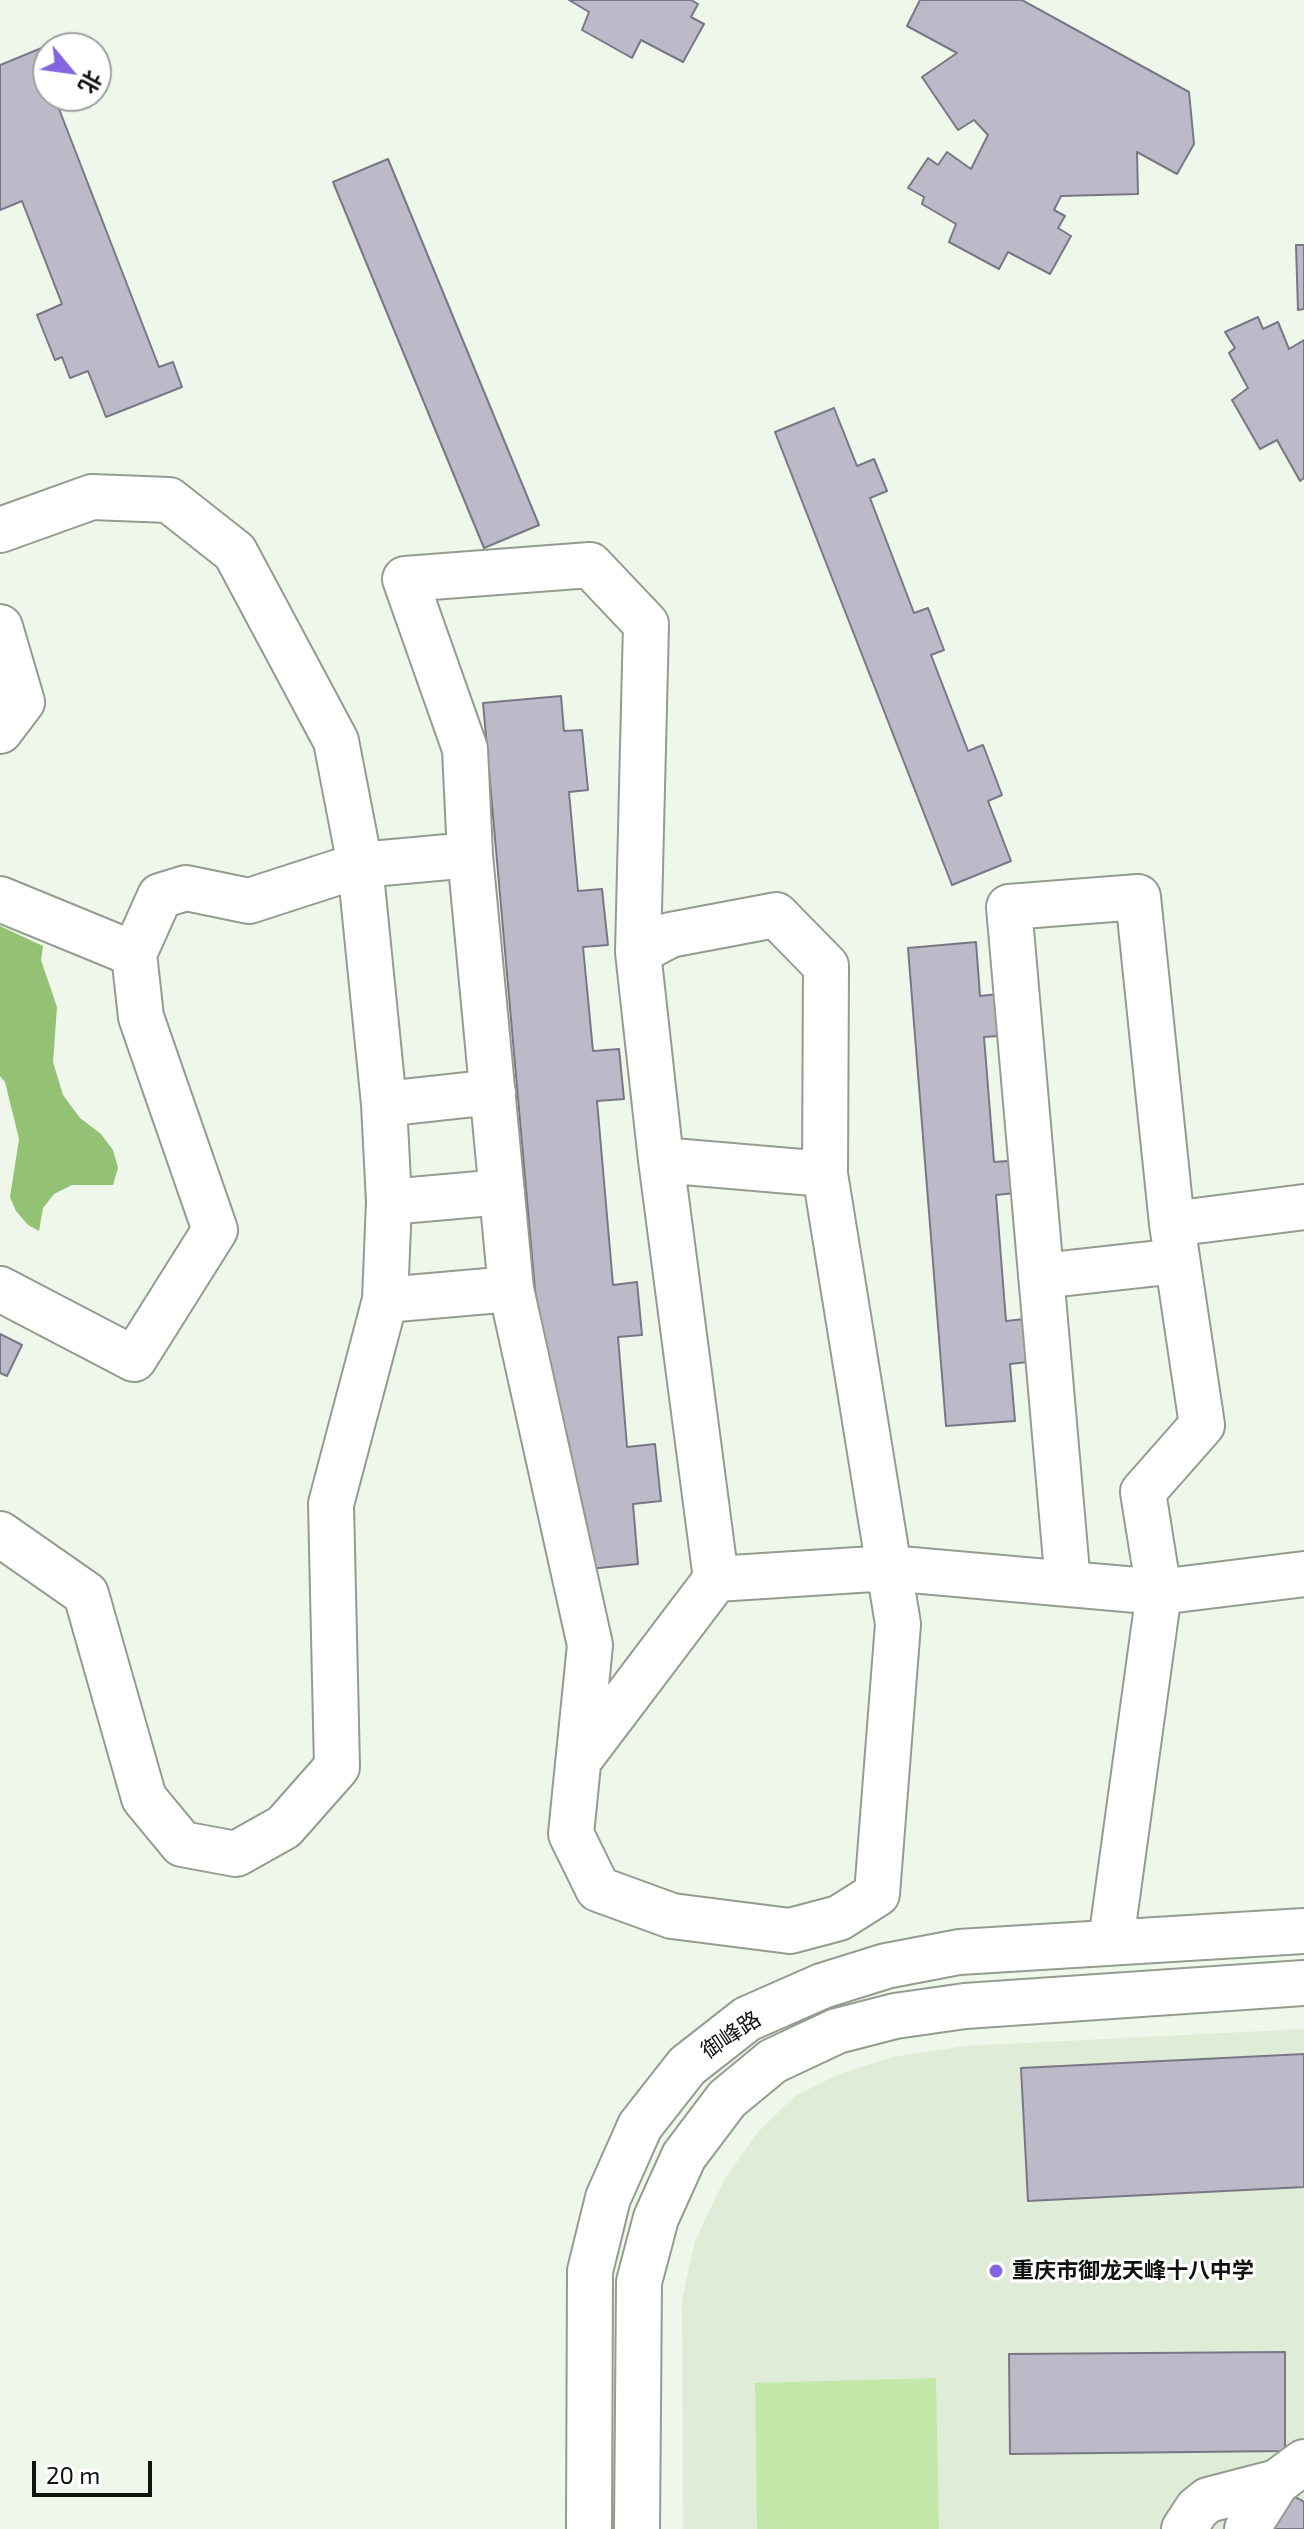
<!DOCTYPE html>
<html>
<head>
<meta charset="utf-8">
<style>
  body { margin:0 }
  #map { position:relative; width:1304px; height:2529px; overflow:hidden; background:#eef7e9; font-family:"Exo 2","Noto Sans SC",sans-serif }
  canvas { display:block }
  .north { position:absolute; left:32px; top:32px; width:80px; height:80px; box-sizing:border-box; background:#fff; border:2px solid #9fa19f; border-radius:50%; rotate:119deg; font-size:22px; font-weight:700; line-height:32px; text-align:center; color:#10130e }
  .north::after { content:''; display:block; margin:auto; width:28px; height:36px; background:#8465e0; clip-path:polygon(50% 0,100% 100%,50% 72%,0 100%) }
  .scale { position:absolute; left:32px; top:2461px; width:120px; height:36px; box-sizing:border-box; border:4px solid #10130e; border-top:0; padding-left:10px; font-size:24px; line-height:28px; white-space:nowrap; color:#10130e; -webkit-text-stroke:6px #fff; paint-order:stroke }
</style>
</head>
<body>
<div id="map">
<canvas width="1304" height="2529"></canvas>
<div class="north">北</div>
<div class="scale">20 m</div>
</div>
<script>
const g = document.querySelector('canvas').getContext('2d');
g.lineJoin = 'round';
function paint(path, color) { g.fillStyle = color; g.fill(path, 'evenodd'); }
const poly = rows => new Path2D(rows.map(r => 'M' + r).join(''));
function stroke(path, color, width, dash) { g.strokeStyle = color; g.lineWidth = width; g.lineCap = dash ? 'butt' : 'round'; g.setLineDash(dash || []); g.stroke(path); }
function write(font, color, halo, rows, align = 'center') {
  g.font = font + ' "Exo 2","Noto Sans SC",sans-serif'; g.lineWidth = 6; g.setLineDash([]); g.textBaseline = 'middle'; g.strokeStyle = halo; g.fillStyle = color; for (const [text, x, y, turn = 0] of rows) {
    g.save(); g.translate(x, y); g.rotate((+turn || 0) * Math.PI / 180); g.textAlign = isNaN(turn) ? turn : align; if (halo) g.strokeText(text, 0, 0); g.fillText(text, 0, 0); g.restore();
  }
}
paint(poly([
  [1304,2029,1304,2529,683,2529,682,2300,695,2241,725,2178,759,2131,795,2096,839,2074,892,2057,966,2046]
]), '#dfedd8');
paint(poly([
  [936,2378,939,2529,757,2529,755,2383]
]), '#c2e9a9');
paint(poly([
  [0,926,43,946,41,960,57,1007,53,1062,63,1095,80,1118,101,1134,113,1150,118,1168,113,1185,72,1185,54,1194,43,1208,39,1231,28,1225,16,1211,10,1197,19,1139,5,1082,0,1076]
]), '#94c275');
const building = poly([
  [569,0,691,0,698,4,691,17,704,24,683,62,641,40,632,58,582,30,589,12,569,0],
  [920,0,1022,0,1189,92,1194,144,1177,174,1137,152,1138,194,1061,196,1054,210,1065,216,1058,228,1071,236,1050,274,1008,252,999,269,949,242,956,224,922,204,924,197,908,188,928,158,938,165,947,152,971,169,988,135,974,120,958,130,922,77,957,53,907,26,920,0],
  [49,45,48,96,54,96,159,367,173,362,182,387,106,417,88,371,70,378,62,357,55,360,37,315,62,304,22,201,0,210,0,65,49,45],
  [388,159,539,525,484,548,333,182,388,159],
  [1296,245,1304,245,1304,309,1298,310,1296,245],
  [1258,317,1263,329,1278,322,1289,349,1304,340,1304,478,1300,481,1277,440,1260,449,1232,400,1248,388,1229,353,1235,348,1225,332,1258,317],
  [834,408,857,466,874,459,887,491,870,498,914,613,928,608,944,650,931,655,968,751,983,745,1002,795,988,801,1011,861,952,885,775,432,834,408],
  [561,696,564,731,582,730,588,790,569,792,578,891,602,889,608,945,583,947,593,1051,619,1049,624,1099,597,1101,613,1285,637,1282,642,1335,618,1337,627,1447,655,1444,661,1501,633,1504,638,1564,560,1572,483,703,561,696],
  [976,942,980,996,1008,993,1011,1035,984,1037,994,1162,1021,1160,1024,1192,996,1195,1006,1321,1034,1318,1037,1361,1010,1364,1015,1421,946,1426,908,948,976,942],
  [0,1334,22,1345,7,1376,0,1373,0,1334],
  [1304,2054,1304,2187,1028,2201,1021,2068,1304,2054],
  [1285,2352,1285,2451,1010,2454,1009,2354,1285,2352],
  [1292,2495,1304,2502,1304,2529,1271,2529,1292,2495]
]);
paint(building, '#bcbac9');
stroke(building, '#797785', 2);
const minor = poly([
  [0,530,92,497,169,500,235,552,336,741,360,865,384,1104,389,1202,385,1300,331,1504,337,1767,284,1827,236,1854,182,1844,144,1798,86,1594,0,1534],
  [0,627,22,702,0,731],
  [0,899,134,954,141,1017,215,1230,134,1359,0,1289],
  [134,954,160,896,186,888,249,901,360,865,470,855],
  [384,1104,493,1092],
  [661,1160,825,1174],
  [389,1202,502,1192],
  [1172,1224,1304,1207],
  [1041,1276,1177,1261],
  [385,1300,511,1289],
  [716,1579,889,1568,1159,1592,1304,1574],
  [1068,1584,1009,907,1138,897,1172,1224,1202,1425,1143,1492,1159,1592,1111,1941],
  [579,1760,716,1579,661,1160,638,952,646,624,590,565,405,579,465,749,470,855,511,1289,590,1645,571,1834,598,1889,672,1916,790,1931,839,1918,877,1894,898,1624,825,1174,826,966,776,915,670,935,638,952],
  [589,2529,590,2271,608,2198,640,2126,687,2066,747,2019,822,1986,886,1966,959,1952,1304,1931],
  [637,2529,639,2282,656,2218,684,2156,727,2099,773,2061,837,2031,895,2016,965,2006,1304,1983],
  [1184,2529,1197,2509,1208,2500,1277,2482],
  [1247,2529,1277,2482,1304,2462]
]);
stroke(minor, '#949c8f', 48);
stroke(minor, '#fff', 44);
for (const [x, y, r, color] of [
  [996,2271,8,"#8465e0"]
]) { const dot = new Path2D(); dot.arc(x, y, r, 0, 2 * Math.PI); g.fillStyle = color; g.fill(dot); stroke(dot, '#fff', 3); }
write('22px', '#10130e', '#fff', [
  ["御峰路",731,2035,-34]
]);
write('bold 22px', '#10130e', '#fff', [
  ["重庆市御龙天峰十八中学",1012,2271]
], 'left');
</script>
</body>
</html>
